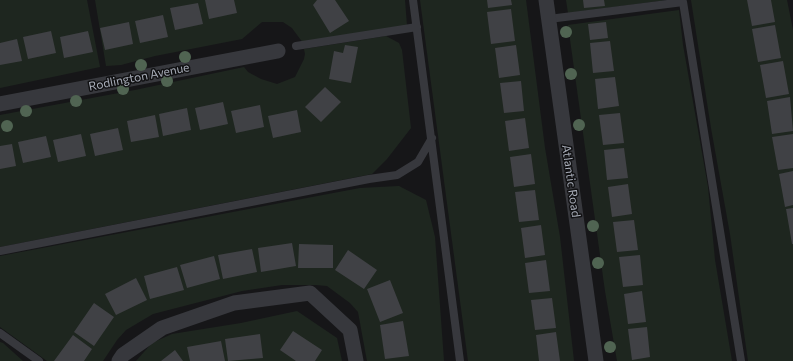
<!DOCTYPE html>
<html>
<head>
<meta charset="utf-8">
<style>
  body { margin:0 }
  canvas { display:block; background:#161618 }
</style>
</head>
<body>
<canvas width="793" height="361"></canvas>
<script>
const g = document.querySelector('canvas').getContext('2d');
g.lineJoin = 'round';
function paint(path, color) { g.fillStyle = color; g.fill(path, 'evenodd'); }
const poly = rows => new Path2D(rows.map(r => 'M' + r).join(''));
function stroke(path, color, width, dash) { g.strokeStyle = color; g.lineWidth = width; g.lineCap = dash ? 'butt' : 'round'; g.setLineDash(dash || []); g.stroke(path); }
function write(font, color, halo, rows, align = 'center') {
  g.font = font + ' Commissioner,sans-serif'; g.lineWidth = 3; g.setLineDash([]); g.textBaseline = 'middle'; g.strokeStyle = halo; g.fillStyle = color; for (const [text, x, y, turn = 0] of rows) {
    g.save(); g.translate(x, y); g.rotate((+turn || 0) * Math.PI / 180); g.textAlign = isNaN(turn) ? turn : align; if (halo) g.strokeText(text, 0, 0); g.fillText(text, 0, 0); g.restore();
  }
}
paint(poly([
  [0,0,87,0,100,67,0,88],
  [95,0,405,0,407,26,303,43,292,28,283,22,262,22,242,39,155,56,121,65,106,66],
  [420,0,526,0,545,148,560,237,574,361,468,361],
  [566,0,667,0,568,13],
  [691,0,787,0,793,30,793,361,748,361,730,234,711,128],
  [679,10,683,45,708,187,715,260,732,361,617,361,605,291,568,25],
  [386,36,399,43,402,50,411,128,387,159,372,174,0,247,0,115,135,90,244,67,248,72,261,79,277,84,295,77,304,59,305,54,304,49],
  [399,186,426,200,435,237,444,361,367,361,358,312,350,303,327,286,316,285,282,285,242,291,153,314,126,330,117,340,103,361,47,361,0,327,0,256,360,188],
  [297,311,337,338,342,361,136,361,152,343,172,334,241,323],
  [0,342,3,343,23,361,0,361]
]), '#1e261f');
paint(poly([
  [205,0,234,0,237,13,209,19],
  [317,0,335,0,349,21,330,33,313,5],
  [487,0,511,0,512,5,488,8],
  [583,0,604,0,605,6,584,8],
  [747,0,771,0,775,22,752,26],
  [198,3,203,24,175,30,170,8],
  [511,9,515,41,491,44,487,12],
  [163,15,168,37,140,43,135,21],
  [129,22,133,44,105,50,100,28],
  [606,22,608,38,590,40,588,24],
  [775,25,781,58,758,62,752,29],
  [51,31,56,53,28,59,23,37],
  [88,31,93,52,64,58,60,37],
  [17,39,22,61,0,65,0,43],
  [610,41,614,71,593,73,590,43],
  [345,45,358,47,351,83,329,79,334,51,343,53],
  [516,45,520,75,499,78,495,48],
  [783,61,789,94,766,98,760,65],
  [615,77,619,106,598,109,595,79],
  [521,81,524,111,504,113,500,83],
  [325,87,341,102,321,122,305,107],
  [790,97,793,131,772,134,767,101],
  [223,102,228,124,200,130,195,108],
  [260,105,264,127,236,133,231,111],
  [187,108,191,130,163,136,159,114],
  [297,110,301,132,273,138,268,116],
  [620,113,624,143,603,145,599,115],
  [155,115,159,137,131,142,127,121],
  [525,118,529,148,509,151,505,121],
  [118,128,123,150,95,156,90,134],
  [81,134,86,156,58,162,53,140],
  [793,134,793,168,778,170,772,137],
  [46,136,51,157,23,163,18,142],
  [12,144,16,166,0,169,0,146],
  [624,148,628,178,607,180,604,150],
  [531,154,535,184,514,187,510,157],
  [793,171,793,205,785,207,779,174],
  [628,184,632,214,612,217,608,187],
  [535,190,539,220,519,222,515,192],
  [793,208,793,244,792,244,786,209],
  [634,220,638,250,617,252,613,222],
  [541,225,545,255,525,258,521,228],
  [292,243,296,266,261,272,258,248],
  [299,244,333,245,333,268,298,268],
  [252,249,257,272,223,279,218,255],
  [348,250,377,270,364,289,335,270],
  [640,255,643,285,623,287,619,257],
  [214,256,220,279,187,288,180,265],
  [546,260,550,291,529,293,525,263],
  [177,267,184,290,150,299,144,276],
  [136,278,147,300,116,315,105,294],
  [390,280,403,313,380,322,367,289],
  [642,291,646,322,628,324,624,294],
  [552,298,556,328,535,330,531,300],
  [94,303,114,317,94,346,74,332],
  [403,321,409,356,385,359,380,325],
  [647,327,650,357,632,360,628,329],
  [293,331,322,350,315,361,296,361,280,350],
  [556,332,560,361,539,361,536,335],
  [260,334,263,358,228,361,225,339],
  [73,335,92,349,84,361,54,361],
  [221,341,225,361,190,361,187,347],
  [175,350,183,361,161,361]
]), '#404145');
stroke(poly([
  [413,0,460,361],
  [549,19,683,2,741,361],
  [296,46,417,27],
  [0,251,369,179,397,175,418,162,432,138],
  [0,333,39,361]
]), '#37383d', 8);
stroke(poly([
  [546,0,596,361],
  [0,104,278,51],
  [119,361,123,355,162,328,234,303,310,293,350,330,356,361]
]), '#37383d', 15);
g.fillStyle = '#506452';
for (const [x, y] of [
  [566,32],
  [185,57],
  [141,65],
  [571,74],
  [167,81],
  [123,89],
  [76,101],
  [26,111],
  [579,125],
  [7,126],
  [593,226],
  [598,263],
  [610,347]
]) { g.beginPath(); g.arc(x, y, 6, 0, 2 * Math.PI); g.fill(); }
write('12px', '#a8adb8', '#111113', [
  ["Rodlington Avenue",139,77,-11],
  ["Atlantic Road",571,181,82]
]);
</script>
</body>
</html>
